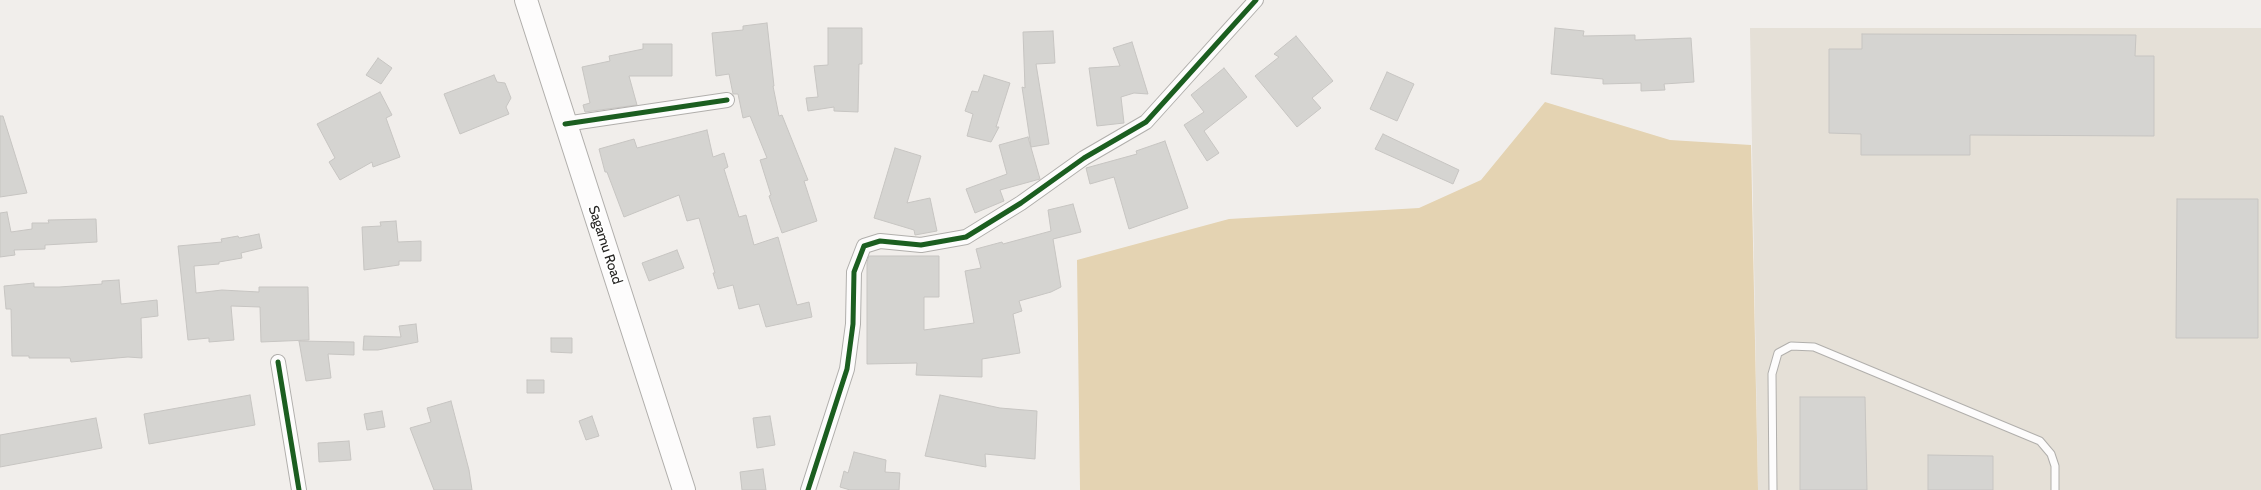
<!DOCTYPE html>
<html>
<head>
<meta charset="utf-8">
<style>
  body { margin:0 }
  canvas { display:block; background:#f1eeeb }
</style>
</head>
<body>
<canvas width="2261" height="490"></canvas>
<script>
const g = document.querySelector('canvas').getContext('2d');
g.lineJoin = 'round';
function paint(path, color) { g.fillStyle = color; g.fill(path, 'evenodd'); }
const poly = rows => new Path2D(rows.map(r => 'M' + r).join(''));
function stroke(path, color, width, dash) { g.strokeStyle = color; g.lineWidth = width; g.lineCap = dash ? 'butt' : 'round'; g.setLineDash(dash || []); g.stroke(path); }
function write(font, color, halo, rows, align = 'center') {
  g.font = font + ' Cabin,sans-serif'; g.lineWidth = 4; g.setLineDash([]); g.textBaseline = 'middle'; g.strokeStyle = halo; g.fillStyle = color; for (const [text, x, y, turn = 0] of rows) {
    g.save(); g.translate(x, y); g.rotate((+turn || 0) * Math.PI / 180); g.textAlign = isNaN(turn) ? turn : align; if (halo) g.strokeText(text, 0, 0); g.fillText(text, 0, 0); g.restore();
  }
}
paint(poly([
  [1750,28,2261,28,2261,490,1758,490]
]), '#e5e0d7');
paint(poly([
  [1545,102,1670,140,1751,145,1758,490,1080,490,1077,260,1229,219,1419,208,1481,180]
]), '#e4d3b2');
const building = poly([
  [767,23,774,86,773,86,779,116,782,115,808,180,804,181,817,221,782,233,769,196,771,195,760,160,767,158,750,116,743,118,738,94,733,94,729,74,716,76,712,33,743,30,743,26,767,23],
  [828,28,862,28,862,64,859,64,858,112,834,111,834,107,808,111,806,98,818,97,814,66,828,65,828,28],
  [1555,28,1584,31,1583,36,1635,35,1635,40,1691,38,1694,82,1664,84,1665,90,1641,91,1641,83,1603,84,1603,79,1551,74,1555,28],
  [1053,31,1055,63,1036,64,1049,144,1031,147,1022,87,1025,88,1023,32,1053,31],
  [1862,34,2136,35,2135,56,2154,56,2154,136,1970,135,1970,155,1861,155,1861,134,1829,133,1829,49,1862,49,1862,34],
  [1296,36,1333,81,1312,98,1321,108,1297,127,1255,76,1279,57,1274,54,1296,36],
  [1132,42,1148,94,1134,93,1121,97,1124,123,1097,126,1089,68,1120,66,1113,48,1132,42],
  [643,44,672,44,672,76,629,76,637,105,585,112,583,105,590,103,582,67,610,61,609,56,643,49,643,44],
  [378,58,392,68,381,84,366,75,378,58],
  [1224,68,1247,97,1204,131,1219,153,1207,161,1184,125,1204,112,1191,95,1224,68],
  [1387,72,1414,84,1397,121,1370,109,1387,72],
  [494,75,497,82,505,83,511,98,506,107,509,114,460,134,444,94,494,75],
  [984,75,1010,83,996,127,999,127,991,142,967,136,973,114,965,111,972,91,978,92,984,75],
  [380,92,392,115,386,118,400,157,373,167,372,162,340,180,329,162,335,158,317,124,380,92],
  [0,116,3,116,27,193,0,197,0,116],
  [707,130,713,157,724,153,728,167,724,169,739,217,746,215,754,245,778,237,797,305,809,302,812,317,766,327,759,304,739,309,733,285,718,289,713,273,715,273,699,218,687,221,679,195,624,217,607,172,605,172,599,149,634,139,637,148,707,130],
  [1383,134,1459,170,1453,184,1375,149,1383,134],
  [1028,137,1040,179,1000,190,1004,201,975,213,966,189,1007,174,999,145,1028,137],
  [1165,141,1188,208,1129,229,1114,177,1090,184,1086,168,1137,154,1136,151,1165,141],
  [895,148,921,156,907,203,930,198,937,231,915,235,914,230,874,218,895,148],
  [2177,199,2258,199,2258,338,2176,338,2177,199],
  [1073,204,1081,232,1053,239,1061,287,1051,292,1019,301,1022,311,1013,314,1020,353,982,359,982,377,916,375,917,363,867,364,867,262,869,256,939,256,939,297,924,297,924,330,974,323,965,271,981,268,976,249,1002,242,1003,244,1051,231,1048,210,1073,204],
  [7,212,11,232,32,229,32,223,49,223,48,220,96,219,97,242,45,245,45,249,14,250,15,255,0,257,0,213,7,212],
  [396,221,398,242,421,241,421,261,399,261,399,265,364,270,362,227,381,226,380,222,396,221],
  [259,234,262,248,241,253,242,258,219,262,219,264,194,266,196,293,222,290,259,292,259,287,308,287,309,340,261,342,260,307,231,306,234,340,209,342,209,338,188,340,178,246,222,242,221,239,238,236,239,238,259,234],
  [677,250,684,268,649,281,642,263,677,250],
  [119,280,121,304,157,300,158,316,141,318,142,358,128,357,71,362,70,358,29,358,29,356,12,356,11,309,6,309,4,286,34,283,34,287,59,287,102,284,102,281,119,280],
  [416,324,418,342,378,350,363,350,364,336,401,337,399,326,416,324],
  [551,338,572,338,572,353,551,352,551,338],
  [299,341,354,342,354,355,328,354,331,378,306,381,299,341],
  [527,380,544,380,544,393,527,393,527,380],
  [250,395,255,425,149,444,144,414,250,395],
  [940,395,1000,408,1037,411,1035,459,985,454,986,467,925,456,940,395],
  [1800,397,1865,397,1867,490,1800,490,1800,397],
  [451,401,469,470,472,490,434,490,410,428,431,422,427,408,451,401],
  [382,411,385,427,367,430,364,414,382,411],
  [592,416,599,436,586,440,579,421,592,416],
  [770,416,775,445,757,448,753,418,770,416],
  [96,418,102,448,0,467,0,435,96,418],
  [349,441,351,460,319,462,318,443,349,441],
  [854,452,886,460,885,472,900,473,899,490,850,490,840,487,844,471,848,473,854,452],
  [1928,455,1993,456,1993,490,1928,490,1928,455],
  [763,469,766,490,742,490,740,472,763,469]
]);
paint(building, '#d5d4d1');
stroke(building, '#c7c5c2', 1);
const service = poly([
  [1773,490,1772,374,1778,353,1791,346,1814,347,2040,441,2051,454,2055,466,2055,490]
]);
const minor = poly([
  [565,124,727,100],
  [278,362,299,490],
  [808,490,847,369,853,324,854,272,864,246,880,241,921,245,966,237,1021,203,1084,158,1146,122,1256,0]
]);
const trunk = poly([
  [526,0,684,490]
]);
stroke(service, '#b1afac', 9);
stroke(minor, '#b1afac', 16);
stroke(trunk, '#b1afac', 24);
stroke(service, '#fdfcfc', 7);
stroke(minor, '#fdfcfc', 14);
stroke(trunk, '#fdfcfc', 22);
stroke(poly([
  [565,124,727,100],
  [278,362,299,490],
  [808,490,847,369,853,324,854,272,864,246,880,241,921,245,966,237,1021,203,1084,158,1146,122,1256,0]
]), '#1b5e20', 5);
write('14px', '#262523', '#fff', [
  ["Sagamu Road",605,245,72]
]);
</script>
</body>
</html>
